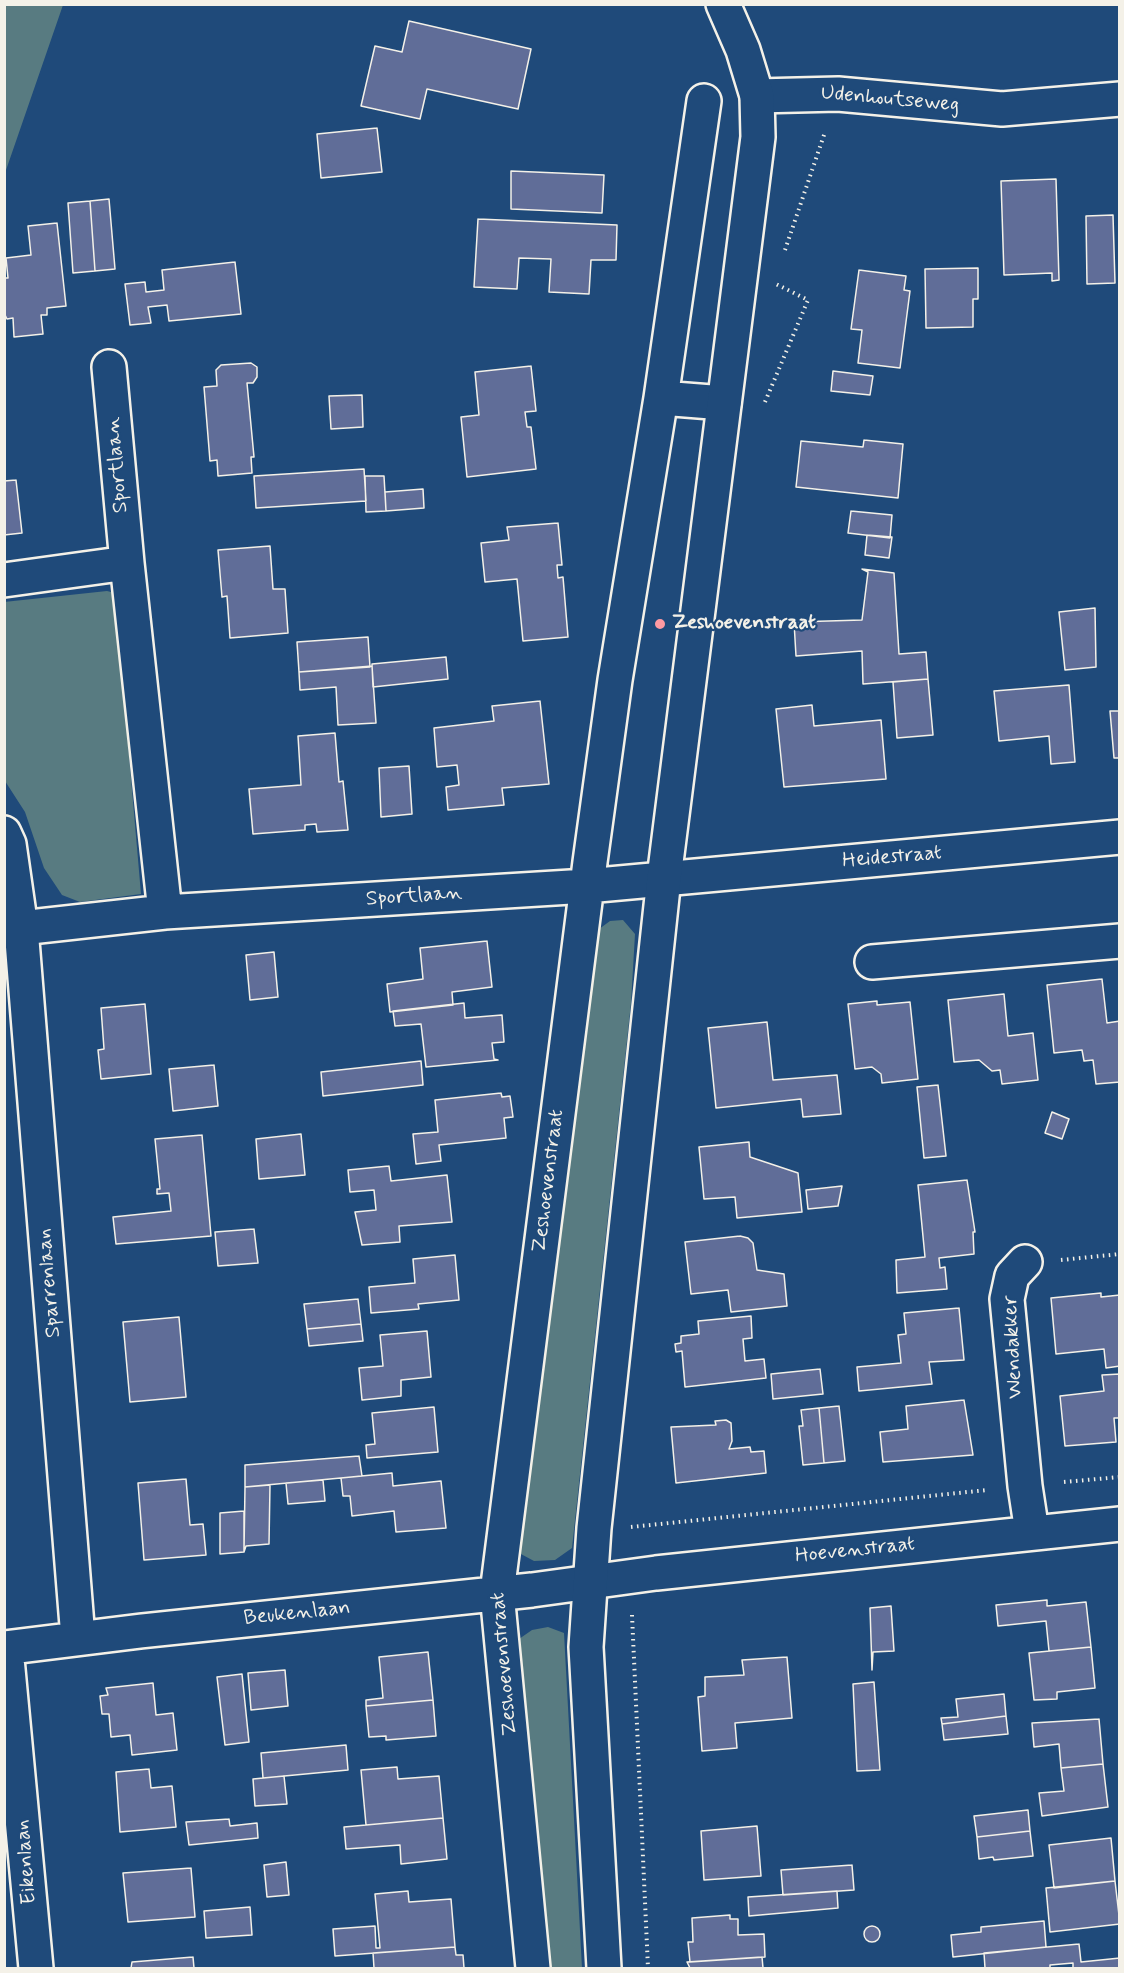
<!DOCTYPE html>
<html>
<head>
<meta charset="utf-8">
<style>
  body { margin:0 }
  #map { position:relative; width:1124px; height:1973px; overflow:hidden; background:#1f4a7a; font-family:Mynerve,sans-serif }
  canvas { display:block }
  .frame { position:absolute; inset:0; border:6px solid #f4f1e8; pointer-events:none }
</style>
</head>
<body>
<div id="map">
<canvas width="1124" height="1973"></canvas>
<div class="frame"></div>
</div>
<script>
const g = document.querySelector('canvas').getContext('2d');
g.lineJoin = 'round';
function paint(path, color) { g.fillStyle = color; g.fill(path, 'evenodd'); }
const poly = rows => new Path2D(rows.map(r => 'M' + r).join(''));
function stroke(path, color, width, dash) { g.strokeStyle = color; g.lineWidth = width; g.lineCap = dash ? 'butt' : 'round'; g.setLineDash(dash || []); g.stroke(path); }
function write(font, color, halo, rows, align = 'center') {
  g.font = font + ' Mynerve,sans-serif'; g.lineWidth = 4.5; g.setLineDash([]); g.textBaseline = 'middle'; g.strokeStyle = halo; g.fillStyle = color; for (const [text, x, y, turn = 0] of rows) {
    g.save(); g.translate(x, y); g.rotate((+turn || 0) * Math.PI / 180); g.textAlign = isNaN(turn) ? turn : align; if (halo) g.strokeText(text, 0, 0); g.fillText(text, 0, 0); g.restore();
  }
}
paint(poly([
  [5,4,63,5,5,173,4,5],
  [107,591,115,593,141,894,80,902,62,895,44,868,25,812,5,781,4,602],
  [623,920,635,934,631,1003,572,1548,555,1560,534,1561,519,1553,564,1168,595,932,610,921],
  [548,1627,564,1633,582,1968,547,1968,515,1664,519,1639,532,1630]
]), '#587b81');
const building = poly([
  [409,21,531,49,518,109,427,89,420,119,361,106,375,46,402,52,409,21],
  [377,128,382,172,321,178,317,134,377,128],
  [511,171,604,175,602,213,511,209,511,171],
  [1056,179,1059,280,1052,281,1052,273,1004,275,1001,181,1056,179],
  [109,199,115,269,95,271,90,201,109,199],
  [90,201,95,271,73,273,68,203,90,201],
  [1113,215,1115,283,1087,284,1086,216,1113,215],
  [478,219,617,225,616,260,591,260,589,294,549,292,551,259,519,258,517,289,474,287,478,219],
  [57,223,66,306,47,308,47,315,41,315,43,334,14,337,13,318,7,319,4,313,4,278,8,278,6,258,31,255,28,226,57,223],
  [235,262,241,314,169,321,167,305,148,307,151,323,130,325,125,284,145,282,146,292,164,290,162,270,235,262],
  [978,268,978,299,973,299,973,327,926,328,925,269,978,268],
  [859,270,906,276,904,290,910,291,900,368,858,363,862,330,851,329,859,270],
  [251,363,257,367,257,377,253,383,247,383,254,457,251,457,252,473,218,476,217,460,210,461,204,387,217,386,216,370,221,365,251,363],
  [531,366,536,411,525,412,527,427,531,427,536,469,467,477,461,417,479,415,475,372,531,366],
  [833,371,873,376,870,395,831,391,833,371],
  [362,395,363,427,331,429,329,396,362,395],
  [864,440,903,444,898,498,796,487,801,441,863,447,864,440],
  [364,469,366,501,256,508,254,476,364,469],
  [365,476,384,476,386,511,366,512,365,476],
  [16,480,22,533,4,535,4,481,16,480],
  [423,489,424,508,386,511,385,492,423,489],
  [851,511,892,515,890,538,848,533,851,511],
  [558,523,562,565,557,565,558,578,563,577,568,637,523,641,517,579,485,582,481,543,509,540,507,527,558,523],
  [867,535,892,537,889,558,865,555,867,535],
  [270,546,273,589,285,589,288,633,230,638,227,596,222,597,218,550,270,546],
  [862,569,894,573,899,654,926,652,928,679,863,684,862,651,796,656,794,622,862,620,868,572,862,569],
  [1095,608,1096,667,1065,670,1059,612,1095,608],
  [368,637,370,667,299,672,297,642,368,637],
  [446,657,448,679,373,687,372,664,446,657],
  [372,666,376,723,338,725,336,687,300,690,299,672,372,666],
  [928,679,933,735,897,738,893,682,928,679],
  [1069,685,1075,762,1051,764,1049,736,999,741,994,691,1069,685],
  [540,701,549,784,502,788,504,805,448,810,446,787,459,785,457,765,437,767,434,728,494,721,492,706,540,701],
  [812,705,814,726,881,720,886,779,784,787,776,709,812,705],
  [1110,711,1120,711,1120,758,1114,758,1110,711],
  [335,733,339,782,343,781,348,830,317,832,316,824,305,825,305,830,253,834,249,789,301,785,298,736,335,733],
  [409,766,412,814,381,817,379,768,409,766],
  [487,941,492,987,452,992,453,1005,390,1012,387,984,423,979,420,948,487,941],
  [274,952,278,997,250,1000,246,955,274,952],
  [1102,979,1107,1023,1120,1021,1120,1082,1096,1084,1093,1060,1084,1061,1082,1050,1054,1053,1047,985,1102,979],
  [1004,994,1008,1036,1033,1033,1038,1080,1002,1084,1000,1070,992,1071,979,1060,954,1062,948,1000,1004,994],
  [877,1001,877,1005,910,1002,918,1079,882,1083,881,1074,872,1067,855,1069,848,1004,877,1001],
  [464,1003,465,1018,502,1015,504,1042,492,1043,494,1059,498,1060,426,1067,421,1024,395,1026,393,1011,464,1003],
  [145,1004,151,1074,101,1079,98,1050,104,1049,101,1008,145,1004],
  [767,1022,773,1080,837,1075,841,1114,803,1117,801,1099,716,1108,708,1028,767,1022],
  [421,1061,423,1085,323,1096,321,1072,421,1061],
  [214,1065,218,1106,173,1111,169,1069,214,1065],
  [938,1085,946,1156,924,1158,917,1087,938,1085],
  [501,1093,502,1097,510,1096,513,1117,504,1118,506,1138,439,1145,441,1161,416,1164,413,1134,438,1132,435,1100,501,1093],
  [1052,1112,1069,1119,1062,1139,1045,1133,1052,1112],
  [301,1134,305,1175,259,1179,256,1139,301,1134],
  [202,1135,211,1236,116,1244,113,1217,171,1211,169,1193,157,1194,157,1189,160,1189,155,1139,202,1135],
  [749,1142,750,1157,798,1173,802,1212,737,1218,735,1197,704,1199,699,1147,749,1142],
  [389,1166,391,1181,447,1175,452,1222,399,1226,400,1242,362,1245,355,1212,376,1210,374,1190,350,1192,348,1170,389,1166],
  [967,1180,975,1232,973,1232,974,1254,939,1258,940,1268,945,1267,947,1289,897,1293,896,1260,925,1257,918,1185,967,1180],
  [842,1186,838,1206,808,1209,806,1190,842,1186],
  [254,1229,258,1263,218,1266,215,1232,254,1229],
  [740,1236,748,1238,753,1243,757,1270,784,1274,787,1306,731,1312,728,1290,691,1294,685,1242,740,1236],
  [455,1255,459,1300,418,1304,419,1309,371,1313,369,1287,415,1283,413,1259,455,1255],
  [1101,1293,1101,1297,1120,1295,1120,1366,1106,1368,1104,1349,1056,1354,1051,1298,1101,1293],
  [358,1299,361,1324,307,1329,304,1304,358,1299],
  [959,1308,964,1360,929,1362,932,1384,859,1391,857,1367,901,1363,898,1335,906,1334,904,1313,959,1308],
  [751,1316,752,1338,743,1339,745,1361,764,1359,766,1378,685,1387,682,1351,676,1352,675,1344,681,1343,681,1336,699,1334,698,1321,751,1316],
  [179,1317,186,1397,130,1402,123,1322,179,1317],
  [361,1324,363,1341,309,1346,307,1329,361,1324],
  [427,1331,431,1377,401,1380,401,1396,362,1400,359,1368,383,1366,380,1335,427,1331],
  [820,1369,823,1394,773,1399,771,1374,820,1369],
  [1120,1374,1120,1418,1114,1418,1116,1442,1065,1446,1060,1396,1104,1391,1102,1375,1120,1374],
  [964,1400,973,1455,883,1462,880,1432,908,1429,906,1406,964,1400],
  [839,1406,845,1461,824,1463,819,1408,839,1406],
  [434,1407,438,1452,367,1458,366,1445,375,1444,372,1413,434,1407],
  [819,1408,824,1463,803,1465,799,1426,803,1426,801,1410,819,1408],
  [726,1420,731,1423,732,1441,729,1449,750,1447,751,1452,764,1451,766,1473,676,1483,671,1427,716,1425,715,1421,726,1420],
  [359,1456,362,1476,245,1487,245,1465,359,1456],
  [392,1473,393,1486,441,1481,446,1528,396,1532,394,1511,352,1516,350,1496,343,1496,341,1478,392,1473],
  [186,1479,190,1525,203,1524,206,1555,144,1560,138,1483,186,1479],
  [323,1480,325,1501,288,1504,286,1483,323,1480],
  [270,1485,269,1544,246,1546,244,1552,245,1487,270,1485],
  [244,1511,244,1552,220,1554,220,1513,244,1511],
  [1047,1600,1047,1606,1086,1602,1091,1647,1049,1651,1046,1621,998,1626,996,1605,1047,1600],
  [891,1606,894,1651,873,1652,872,1670,870,1608,891,1606],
  [1091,1647,1095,1688,1057,1692,1057,1699,1034,1700,1029,1653,1091,1647],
  [428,1652,433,1700,366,1706,366,1700,383,1698,379,1657,428,1652],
  [787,1657,792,1718,735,1723,737,1748,702,1751,698,1697,705,1696,705,1677,744,1675,742,1660,787,1657],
  [285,1670,288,1706,251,1710,248,1673,285,1670],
  [242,1674,249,1742,225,1745,217,1677,242,1674],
  [874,1682,880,1770,857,1771,853,1684,874,1682],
  [153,1683,156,1715,173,1713,177,1750,132,1755,130,1735,111,1737,109,1714,102,1714,100,1696,108,1695,106,1688,153,1683],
  [1004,1694,1006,1716,942,1724,941,1718,958,1717,956,1699,1004,1694],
  [433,1700,436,1736,386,1740,386,1736,369,1737,366,1706,433,1700],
  [1006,1716,1008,1734,944,1740,942,1724,1006,1716],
  [1099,1719,1103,1764,1061,1768,1059,1744,1034,1747,1032,1723,1099,1719],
  [346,1745,348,1770,263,1778,261,1753,346,1745],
  [1103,1764,1108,1807,1042,1816,1039,1793,1064,1791,1061,1768,1103,1764],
  [397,1767,398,1779,439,1776,443,1818,366,1825,361,1770,397,1767],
  [149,1769,151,1788,172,1786,176,1827,120,1832,116,1772,149,1769],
  [284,1776,287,1804,255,1806,253,1779,284,1776],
  [1028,1810,1030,1831,977,1837,974,1816,1028,1810],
  [443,1818,447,1859,401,1864,400,1845,346,1849,344,1827,443,1818],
  [229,1819,230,1826,257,1823,258,1838,189,1845,186,1822,229,1819],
  [757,1826,761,1876,704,1880,701,1831,757,1826],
  [1030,1831,1033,1856,994,1860,993,1857,979,1859,977,1837,1030,1831],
  [1111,1838,1115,1881,1054,1888,1049,1845,1111,1838],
  [286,1862,289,1895,267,1897,264,1865,286,1862],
  [852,1865,854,1890,783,1895,781,1870,852,1865],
  [191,1868,195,1917,128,1922,123,1873,191,1868],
  [1115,1881,1120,1924,1050,1932,1046,1888,1115,1881],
  [408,1891,409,1902,451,1899,455,1947,335,1956,333,1929,375,1926,376,1948,380,1948,375,1894,408,1891],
  [837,1891,838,1908,749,1916,748,1897,837,1891],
  [250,1907,252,1935,206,1938,204,1911,250,1907],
  [730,1915,730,1919,738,1919,738,1935,764,1934,765,1957,690,1962,688,1942,693,1942,692,1918,730,1915],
  [1044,1921,1046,1947,953,1957,951,1935,981,1932,981,1927,1044,1921],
  '864 1934a8 8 0 1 1 16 0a8 8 0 1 1-16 0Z',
  [1079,1944,1081,1962,1120,1958,1120,1968,1073,1968,1073,1963,1050,1965,1050,1968,985,1968,984,1953,1079,1944],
  [455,1947,456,1955,463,1955,464,1968,374,1968,373,1953,455,1947],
  [193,1957,194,1968,131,1968,132,1962,193,1957],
  [762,1957,763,1968,690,1968,687,1962,762,1957]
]);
paint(building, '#606d98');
stroke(building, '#f4f1e8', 1.5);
const minor = poly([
  [757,96,838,94,1002,109,1120,99],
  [109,367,127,563],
  [661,398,724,403],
  [4,580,127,563,165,912],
  [4,833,9,844,21,928,165,912,587,886,1120,837],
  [21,928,78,1638],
  [872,962,1120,941],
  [1025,1262,1012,1276,1007,1299,1025,1486,1032,1532],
  [4,1648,141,1631,532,1590,656,1573,1120,1524],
  [6,1648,36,1968],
  [533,1968,497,1593,590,862,615,680,661,398,704,101]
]);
const tertiary = poly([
  [604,1968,586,1647,594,1528,664,878,758,137,757,96,743,50,723,4]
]);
stroke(minor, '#f4f1e8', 38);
stroke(tertiary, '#f4f1e8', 38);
stroke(poly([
  [785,250,825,132],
  [765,402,808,300,776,284],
  [1061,1260,1120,1254],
  [1064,1482,1120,1477],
  [631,1527,987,1490],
  [632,1615,648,1968]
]), '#f4f1e8', 4, [1.5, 4.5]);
stroke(minor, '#1f4a7a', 33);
stroke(tertiary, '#1f4a7a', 33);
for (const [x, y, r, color] of [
  [660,624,6,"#ff9aa2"]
]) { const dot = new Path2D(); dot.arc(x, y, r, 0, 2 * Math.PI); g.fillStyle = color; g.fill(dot); stroke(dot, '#1f4a7a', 2); }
write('21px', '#f4f1e8', '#1f4a7a', [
  ["Udenhoutseweg",890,100,5],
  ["Sportlaan",118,465,-95],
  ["Heidestraat",892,858,-5],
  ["Sportlaan",414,897,-4],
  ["Zeshoevenstraat",549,1181,-83],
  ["Sparrenlaan",50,1283,-95],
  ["Wendakker",1014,1347,-93],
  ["Hoevenstraat",855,1551,-6],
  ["Beukenlaan",297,1614,-6],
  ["Zeshoevenstraat",505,1664,-95],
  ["Eikenlaan",27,1862,-95]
]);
write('bold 21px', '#f4f1e8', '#1f4a7a', [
  ["Zeshoevenstraat",672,624]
], 'left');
</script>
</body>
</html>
